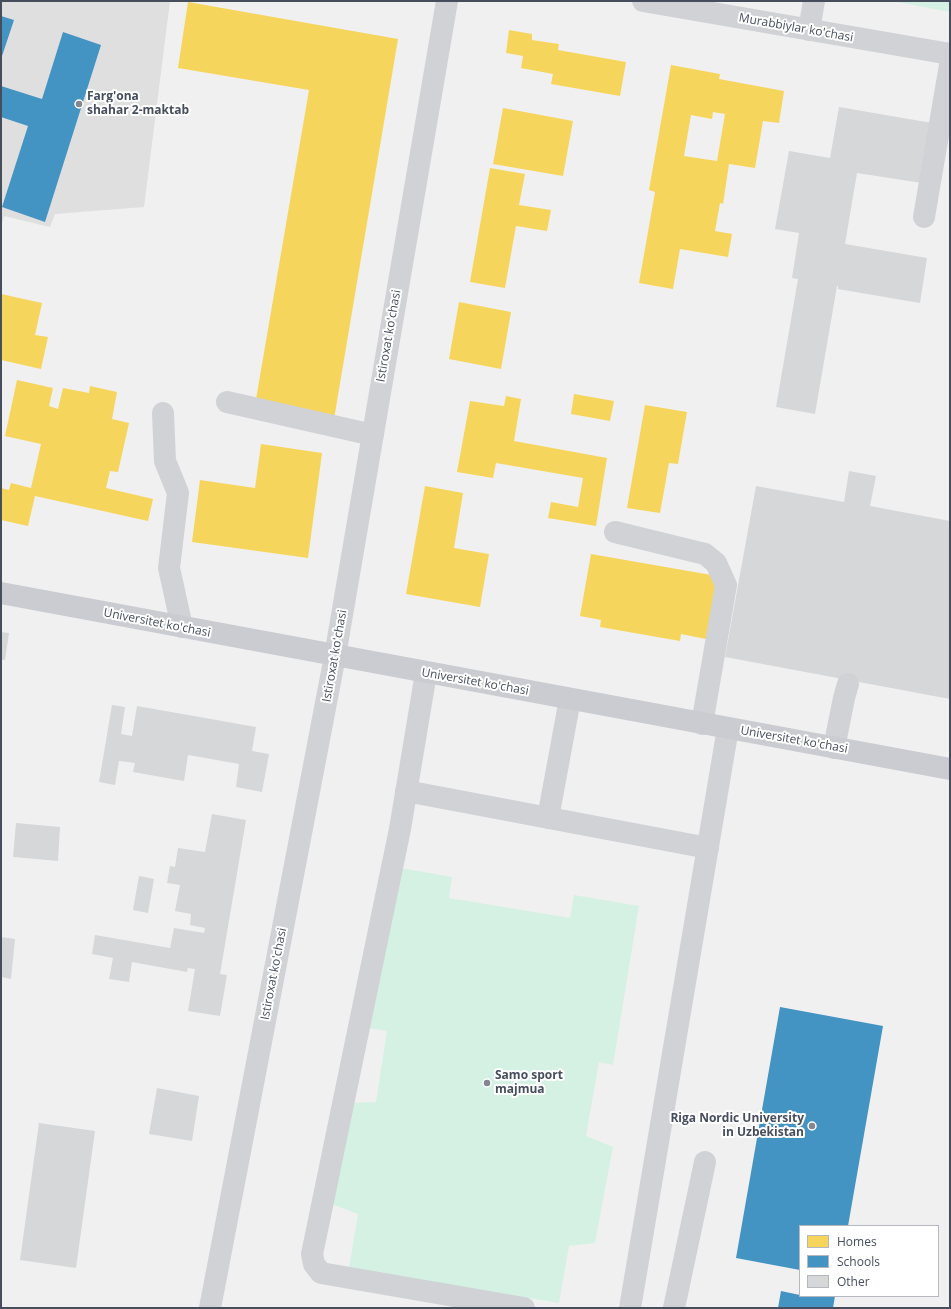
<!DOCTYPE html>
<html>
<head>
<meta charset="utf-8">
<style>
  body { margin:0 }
  #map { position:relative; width:951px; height:1309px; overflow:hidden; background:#f1f0f0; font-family:"Open Sans",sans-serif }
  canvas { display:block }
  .frame { position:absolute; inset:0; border:2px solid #464e5e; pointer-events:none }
  .legend { position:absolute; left:799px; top:1225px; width:140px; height:72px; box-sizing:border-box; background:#fff; border:1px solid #b5b8bf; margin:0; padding:5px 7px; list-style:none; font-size:12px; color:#464e5e }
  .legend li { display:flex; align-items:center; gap:8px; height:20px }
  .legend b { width:20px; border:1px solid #b5b8bf }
</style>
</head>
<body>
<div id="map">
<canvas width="951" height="1309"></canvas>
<div class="frame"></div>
<ul class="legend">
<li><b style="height:11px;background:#f6d55c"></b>Homes</li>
<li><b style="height:11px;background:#4393c3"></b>Schools</li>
<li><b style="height:11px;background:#d6d7d9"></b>Other</li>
</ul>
</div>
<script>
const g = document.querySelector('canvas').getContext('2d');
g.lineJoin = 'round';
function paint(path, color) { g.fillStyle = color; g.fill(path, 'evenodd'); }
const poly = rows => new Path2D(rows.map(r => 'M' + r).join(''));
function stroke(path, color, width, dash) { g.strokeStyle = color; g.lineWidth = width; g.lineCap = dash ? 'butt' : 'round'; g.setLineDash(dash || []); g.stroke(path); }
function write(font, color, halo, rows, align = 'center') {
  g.font = font + ' "Open Sans",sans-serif'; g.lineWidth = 4; g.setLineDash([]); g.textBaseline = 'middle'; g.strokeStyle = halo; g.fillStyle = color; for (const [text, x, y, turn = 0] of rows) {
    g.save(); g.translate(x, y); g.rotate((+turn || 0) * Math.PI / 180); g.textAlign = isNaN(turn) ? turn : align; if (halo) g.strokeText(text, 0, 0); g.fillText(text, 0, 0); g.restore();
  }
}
paint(poly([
  [1,1,170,1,144,207,55,214,50,227,4,216,1,228]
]), '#dfdfe0');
paint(poly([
  [892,1,950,1,950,12],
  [389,866,452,877,449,898,570,918,574,895,639,906,613,1065,599,1062,586,1136,613,1147,595,1243,569,1246,559,1303,349,1268,358,1214,329,1203,348,1103,376,1102,387,1031,362,1027]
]), '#d4f1e4');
paint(poly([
  [188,2,398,39,334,419,255,405,309,90,178,68],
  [509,30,532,34,532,40,559,44,558,50,626,62,620,96,551,84,553,74,521,68,523,56,506,53],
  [671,65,720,74,719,79,784,91,779,123,763,121,755,168,729,164,723,204,720,203,715,231,732,234,728,257,680,249,673,289,639,283,655,192,649,190],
  [713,112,725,114,717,161,684,156,691,115,712,119],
  [503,108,573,121,563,176,493,164],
  [490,168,525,174,519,205,551,210,547,231,516,226,505,288,470,282],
  [1,294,42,303,35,335,48,337,41,369,1,360],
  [459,302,511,312,501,369,449,359],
  [17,380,53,388,49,406,58,409,63,388,89,393,90,386,117,392,112,419,129,423,118,472,110,471,106,488,153,499,148,521,35,496,28,526,1,520,1,488,9,490,11,483,31,488,41,444,5,436],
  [574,394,614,401,610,421,571,414],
  [506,396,521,399,514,441,607,458,596,526,548,518,551,502,578,507,583,478,496,463,493,478,457,472,470,401,504,406],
  [645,405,687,412,678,464,669,463,660,513,627,508],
  [261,444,322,453,308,558,192,542,200,480,255,488],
  [425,486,463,493,454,548,489,554,480,607,406,594],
  [591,554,717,576,706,639,681,634,680,641,600,627,601,620,580,616]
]), '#f6d55c');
paint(poly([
  [1,16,14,20,1,59],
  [63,32,101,45,45,222,2,207,28,126,1,117,1,86,42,99],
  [780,1007,883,1026,848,1226,800,1226,800,1270,736,1258],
  [781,1291,800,1295,800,1296,835,1296,833,1308,778,1308]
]), '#4393c3');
paint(poly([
  [839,107,932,123,922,183,857,173,845,244,927,258,920,303,838,289,838,286,837,286,815,414,776,407,798,279,792,278,799,233,775,229,789,151,830,158],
  [849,471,876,476,870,506,950,521,950,699,725,657,756,486,844,502],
  [1,632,9,633,5,660,1,660],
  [112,705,125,707,121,734,132,736,137,706,256,727,252,751,269,754,262,792,236,787,239,764,188,755,184,781,133,772,135,763,119,761,115,785,99,782],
  [212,814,246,820,220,974,227,975,220,1016,188,1011,195,969,188,968,187,972,132,962,129,982,109,979,113,958,92,954,95,935,170,948,174,928,204,933,205,928,190,925,191,914,175,911,180,885,167,883,170,866,175,867,178,848,205,852],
  [16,823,60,827,58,861,13,857],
  [139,876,154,879,148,913,133,910],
  [1,937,15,939,11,979,1,977],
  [157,1088,199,1096,192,1141,149,1134],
  [39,1123,95,1131,76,1268,20,1260]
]), '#d6d7d9');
stroke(poly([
  [643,1,950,54],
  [809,30,814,1],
  [924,217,950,65],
  [227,402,373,435],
  [163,413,165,461,178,493,169,568,182,627],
  [615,532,705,554,716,563,726,585,702,724],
  [426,673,400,829,312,1254,314,1264,321,1273,524,1308],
  [834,748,844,698,848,684],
  [406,791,708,848],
  [548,818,570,699],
  [210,1308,335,656,447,1],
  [630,1308,728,728],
  [674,1308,705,1162]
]), '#d1d2d6', 22);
stroke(poly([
  [1,593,950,769]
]), '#cbccd1', 22);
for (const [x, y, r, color] of [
  [79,104,4,"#828791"],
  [487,1083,4,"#828791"],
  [812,1126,4,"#828791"]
]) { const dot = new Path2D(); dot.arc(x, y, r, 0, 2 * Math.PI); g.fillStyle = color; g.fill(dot); stroke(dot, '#fff', 1.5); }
write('12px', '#464e5e', '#fff', [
  ["Murabbiylar ko'chasi",796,28,10],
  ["Istiroxat koʻchasi",389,336,-80],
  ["Universitet ko'chasi",157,623,11],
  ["Istiroxat koʻchasi",335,656,-80],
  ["Universitet ko'chasi",475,682,10],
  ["Universitet ko'chasi",794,740,10],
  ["Istiroxat koʻchasi",274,974,-79]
]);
write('bold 12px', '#464e5e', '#fff', [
  ["Farg'ona",87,97],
  ["shahar 2-maktab",87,111],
  ["Samo sport",495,1076],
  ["majmua",495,1090],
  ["Riga Nordic University",804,1119,"right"],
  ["in Uzbekistan",804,1133,"right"]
], 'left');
</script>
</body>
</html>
